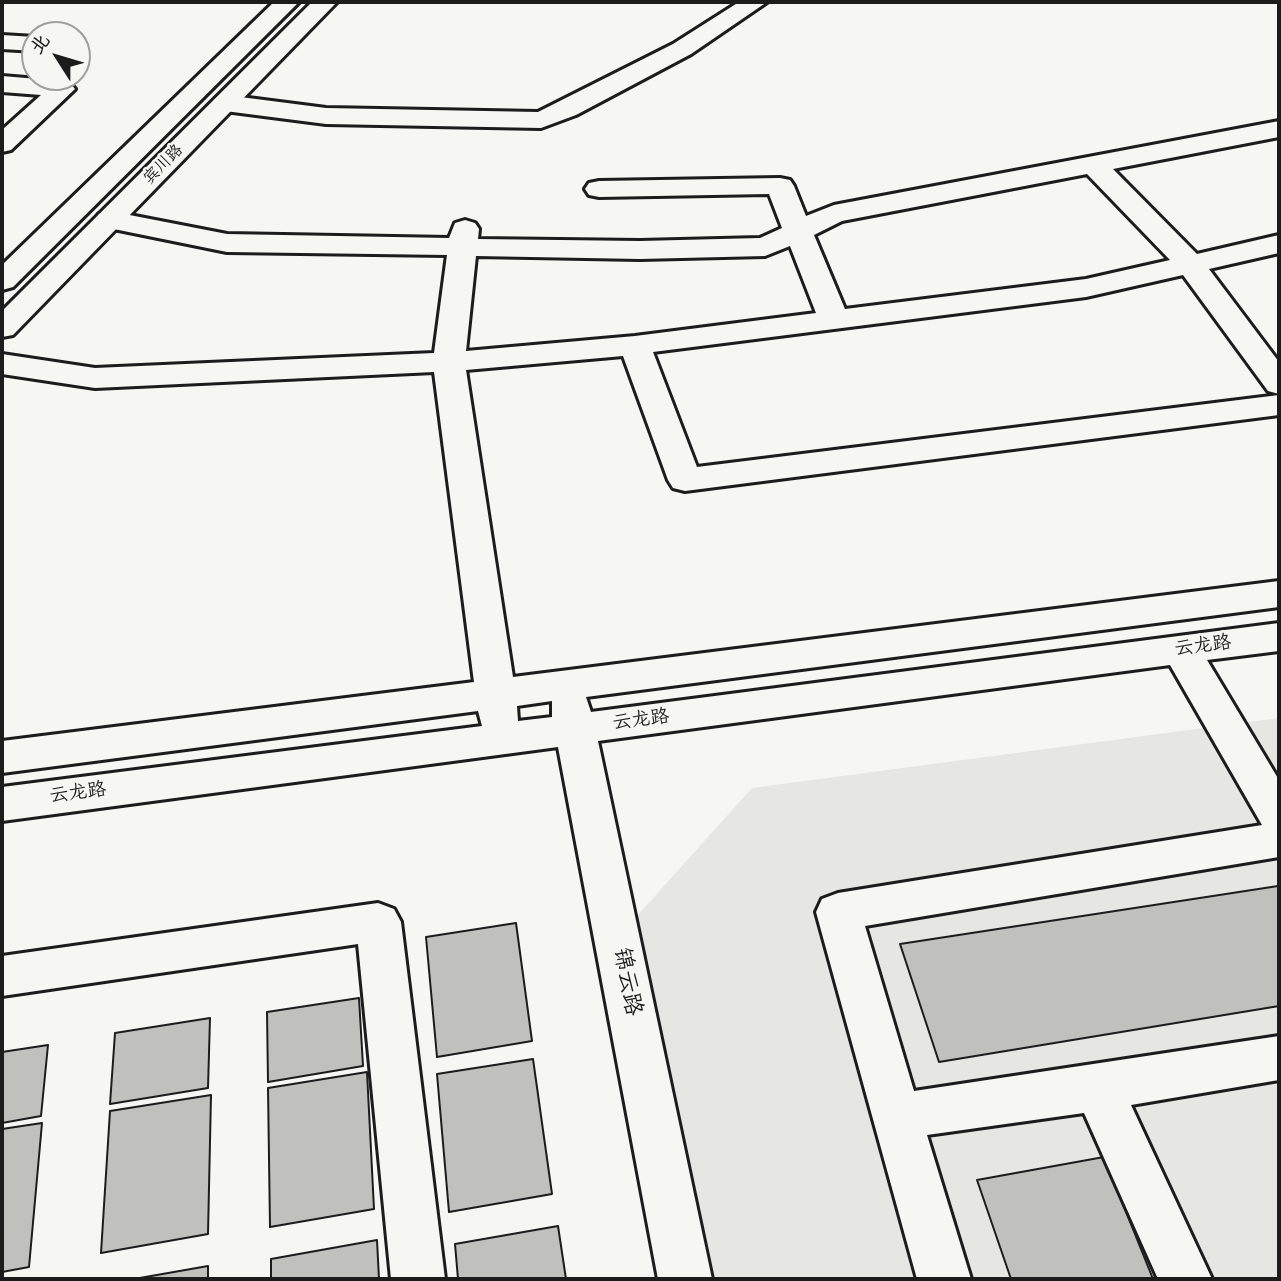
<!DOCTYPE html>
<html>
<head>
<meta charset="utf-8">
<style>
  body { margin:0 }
  #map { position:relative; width:1281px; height:1281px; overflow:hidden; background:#f6f6f2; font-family:"Architects Daughter","LXGW WenKai TC",sans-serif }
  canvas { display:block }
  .frame { position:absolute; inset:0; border:4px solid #1c1c1c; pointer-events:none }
  .north { position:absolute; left:21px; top:21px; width:70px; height:70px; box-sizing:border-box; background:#f6f6f2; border:2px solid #9f9f9c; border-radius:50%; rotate:307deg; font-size:19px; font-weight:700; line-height:28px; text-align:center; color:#1c1c1c }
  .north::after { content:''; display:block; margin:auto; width:24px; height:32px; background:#1c1c1c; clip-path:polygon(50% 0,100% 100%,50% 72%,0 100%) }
</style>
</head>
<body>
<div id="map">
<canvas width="1281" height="1281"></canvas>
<div class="frame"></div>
<div class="north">北</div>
</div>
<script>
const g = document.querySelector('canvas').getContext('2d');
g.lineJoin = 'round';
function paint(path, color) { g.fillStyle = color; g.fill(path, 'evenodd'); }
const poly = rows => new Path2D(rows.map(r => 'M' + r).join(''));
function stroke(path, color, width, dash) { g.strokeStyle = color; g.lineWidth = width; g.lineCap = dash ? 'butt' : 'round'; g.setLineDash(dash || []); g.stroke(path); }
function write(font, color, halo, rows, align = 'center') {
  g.font = font + ' "Architects Daughter","LXGW WenKai TC",sans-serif'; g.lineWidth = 5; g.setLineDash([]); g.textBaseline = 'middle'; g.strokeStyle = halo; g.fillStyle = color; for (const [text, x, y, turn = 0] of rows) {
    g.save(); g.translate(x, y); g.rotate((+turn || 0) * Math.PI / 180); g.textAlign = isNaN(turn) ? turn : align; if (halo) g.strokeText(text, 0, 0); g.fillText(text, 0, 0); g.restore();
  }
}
paint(poly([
  [1279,718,1279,1279,712,1279,637,916,752,788]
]), '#e6e6e2');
const building = poly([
  [1278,886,1279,1006,939,1062,900,944,1278,886],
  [516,923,532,1041,437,1057,426,937,516,923],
  [359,998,363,1066,268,1082,267,1012,359,998],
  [210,1018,208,1088,110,1104,115,1033,210,1018],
  [48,1045,41,1116,2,1123,2,1052,48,1045],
  [533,1059,552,1194,449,1212,437,1074,533,1059],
  [367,1072,374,1209,270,1227,268,1088,367,1072],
  [211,1095,208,1234,101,1253,110,1111,211,1095],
  [42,1123,29,1267,2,1272,2,1129,42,1123],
  [1104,1157,1153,1279,1011,1279,977,1180,1104,1157],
  [558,1226,566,1279,458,1279,455,1244,558,1226],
  [377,1240,379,1279,271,1279,271,1259,377,1240],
  [208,1266,208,1279,134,1279,208,1266]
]);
paint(building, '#c0c0bd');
stroke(building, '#1c1c1c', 2);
const minor = poly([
  [739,2,767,2,691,54,576,115,541,128,326,124,225,111,216,108,212,103,216,98,225,95,326,108,538,112,673,44,739,2],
  [2,35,35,37,35,51,2,49,2,35],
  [2,76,62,81,71,84,75,89,11,150,2,152,2,130,41,95,2,92,2,76],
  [1279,121,1279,137,1113,169,1197,254,1279,235,1279,253,1209,269,1279,362,1279,394,1268,391,1183,275,1086,297,653,352,697,467,1279,395,1279,415,685,491,673,488,668,480,623,356,466,370,513,677,1279,581,1279,607,586,697,591,712,1279,623,1279,651,1207,660,1279,780,1279,857,865,926,914,1091,1279,1036,1279,1080,1131,1105,1212,1279,1158,1279,1084,1113,927,1135,971,1279,917,1279,816,912,822,899,838,893,1262,825,1170,665,598,741,712,1279,658,1279,558,747,2,821,2,787,482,726,478,711,2,773,2,741,474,682,434,372,95,388,2,374,2,354,95,368,434,353,447,255,227,252,99,226,95,220,99,214,109,211,227,234,449,238,455,223,465,220,475,223,479,229,478,239,640,241,760,238,782,228,769,194,599,197,589,195,585,189,589,183,599,181,780,178,790,180,794,186,806,216,834,205,1279,121],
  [1087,174,1170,260,1086,279,845,309,814,235,842,221,1087,174],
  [790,246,816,313,635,336,466,351,476,256,640,259,765,256,790,246],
  [552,701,552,717,518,721,517,706,552,701],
  [378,903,394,909,401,922,445,1279,391,1279,358,944,2,996,2,956,378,903]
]);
const major = poly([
  [274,2,299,2,13,287,2,290,2,265,274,2],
  [312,2,337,2,13,335,2,337,2,311,312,2]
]);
stroke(minor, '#1c1c1c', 6);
stroke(major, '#1c1c1c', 6);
paint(minor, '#f6f6f2');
paint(major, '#f6f6f2');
write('16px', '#1c1c1c', '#f6f6f2', [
  ["宾川路",164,165,-45]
]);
write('19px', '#1c1c1c', '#f6f6f2', [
  ["云龙路",1203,647,-7],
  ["云龙路",641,721,-7],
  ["云龙路",78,794,-7]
]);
write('23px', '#1c1c1c', '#f6f6f2', [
  ["锦云路",626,982,79]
]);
</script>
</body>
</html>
